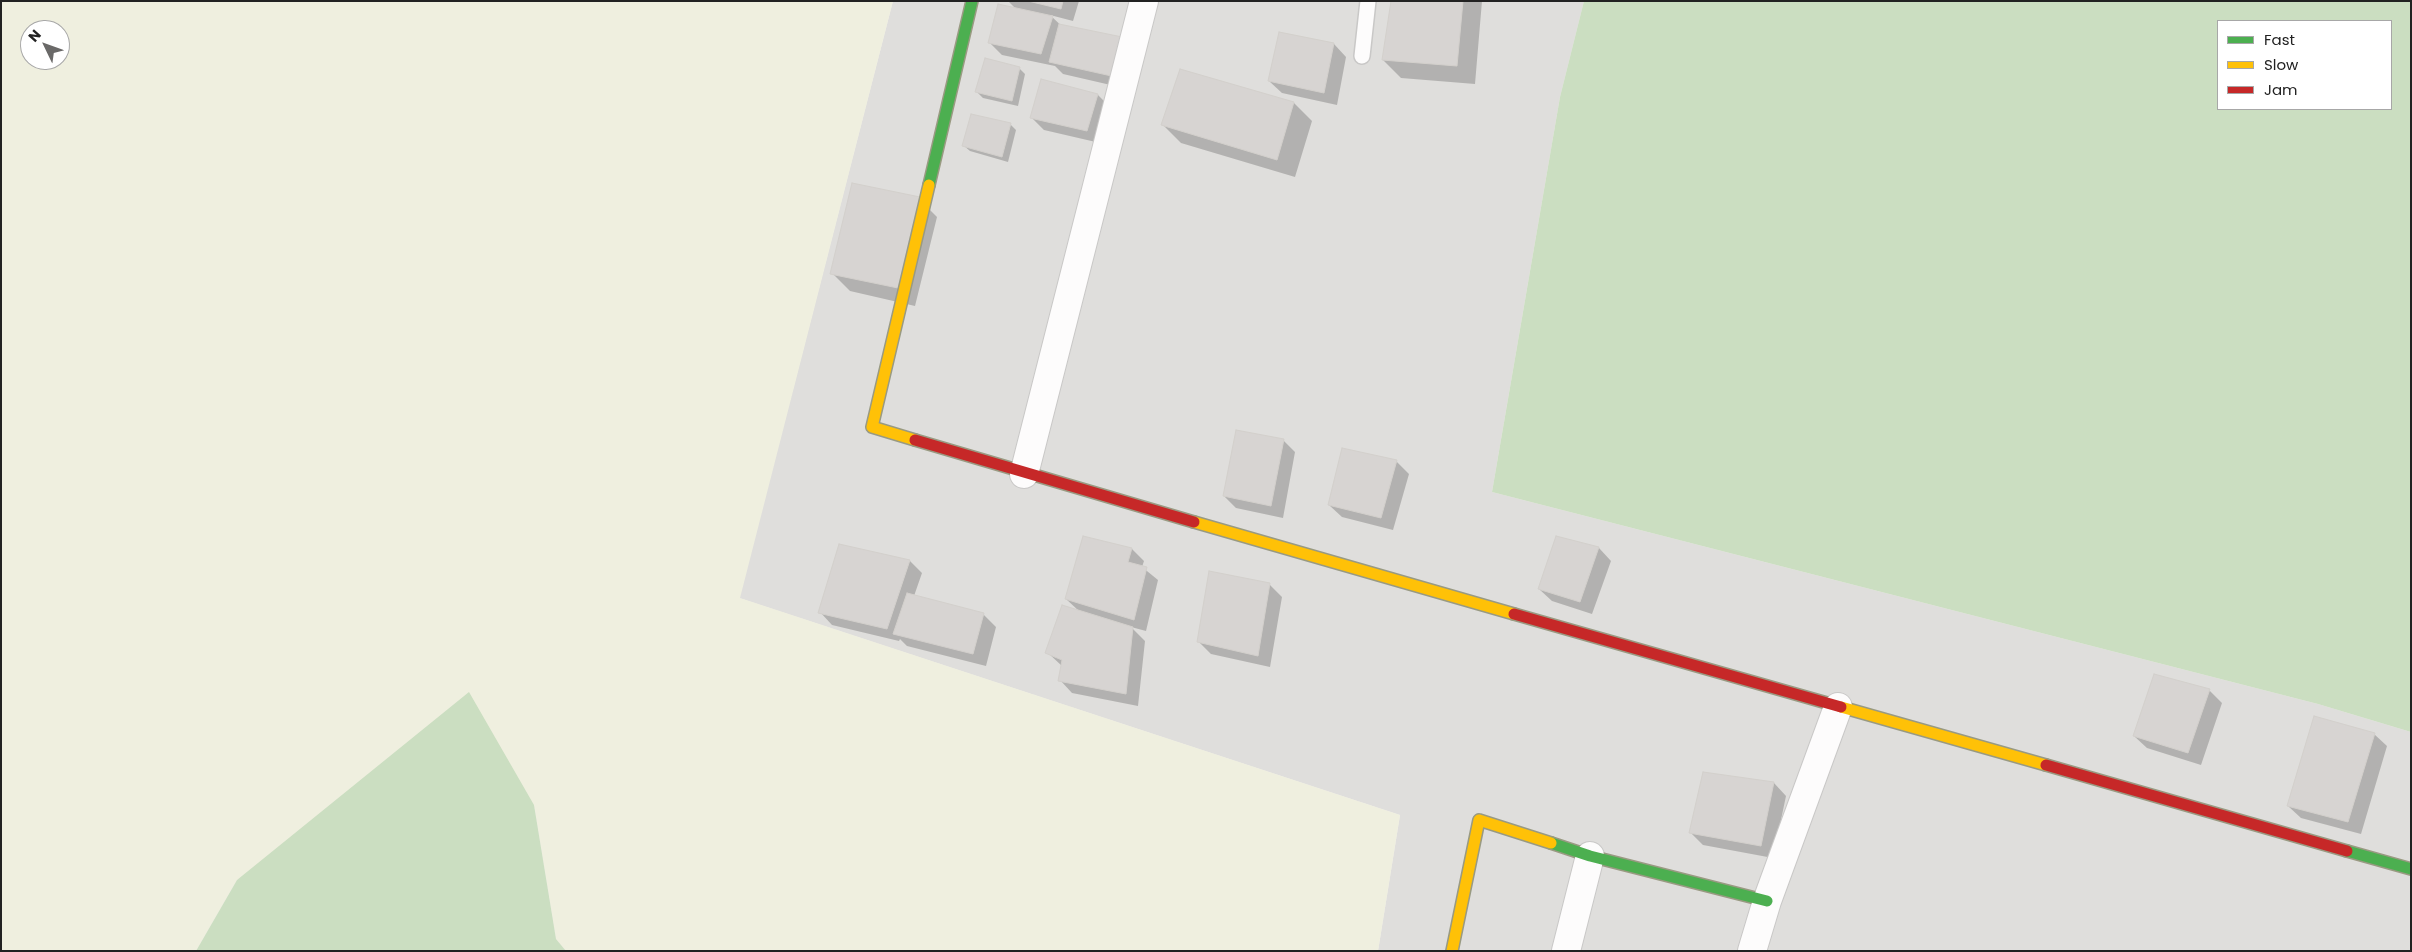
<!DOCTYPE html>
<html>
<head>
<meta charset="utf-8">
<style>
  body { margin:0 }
  #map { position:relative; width:2412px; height:952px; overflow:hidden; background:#f0eeeb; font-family:Poppins,sans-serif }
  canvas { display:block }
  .frame { position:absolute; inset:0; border:2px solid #222; pointer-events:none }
  .legend { position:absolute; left:2217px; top:20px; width:175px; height:90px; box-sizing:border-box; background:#fff; border:1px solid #a7a7a7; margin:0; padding:6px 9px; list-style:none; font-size:15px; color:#222 }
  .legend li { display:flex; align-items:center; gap:10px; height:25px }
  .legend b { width:25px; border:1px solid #a7a7a7 }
  .north { position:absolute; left:20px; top:20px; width:50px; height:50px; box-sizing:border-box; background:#fff; border:1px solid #a7a7a7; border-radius:50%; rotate:312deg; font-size:14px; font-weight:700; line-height:20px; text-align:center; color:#222 }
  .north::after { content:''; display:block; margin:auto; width:18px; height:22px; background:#6a6968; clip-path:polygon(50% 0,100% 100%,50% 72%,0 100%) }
</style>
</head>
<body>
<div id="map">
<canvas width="2412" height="952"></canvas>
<div class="frame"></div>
<ul class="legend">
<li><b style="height:6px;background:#4caf50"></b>Fast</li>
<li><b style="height:6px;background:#ffc107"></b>Slow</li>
<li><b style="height:6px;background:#c62828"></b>Jam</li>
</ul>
<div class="north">N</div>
</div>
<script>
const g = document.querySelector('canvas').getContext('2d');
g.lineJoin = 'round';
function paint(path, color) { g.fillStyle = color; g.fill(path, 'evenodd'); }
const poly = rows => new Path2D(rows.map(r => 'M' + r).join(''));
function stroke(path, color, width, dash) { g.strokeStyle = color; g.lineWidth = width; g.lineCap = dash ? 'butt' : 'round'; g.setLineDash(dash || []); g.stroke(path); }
paint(poly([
  [893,1,1584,1,1560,97,1492,492,2318,704,2411,732,2411,951,1378,951,1400,815,739,598]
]), '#dfdedc');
paint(poly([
  [1,1,893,1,740,598,1400,815,1378,951,566,951,556,939,534,805,237,880,196,951,1,951],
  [30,30,60,30,60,60,30,60]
]), '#efefdf');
paint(poly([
  [1584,1,2411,1,2411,732,2318,704,1492,492,1560,97],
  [2218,21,2391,21,2391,109,2218,109],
  [469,692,534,805,556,939,566,951,196,951,237,880]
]), '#cbdec1');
paint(poly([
  [1008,1,1079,1,1073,21,1050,15,1128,89,1063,74,1055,66,1002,55,989,42,1016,9],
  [1392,1,1482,1,1475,84,1401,78,1383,60],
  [1280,34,1334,44,1346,57,1337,105,1282,93,1269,81],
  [1019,68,1025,74,1018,106,983,98,977,92],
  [1041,80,1098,95,1110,107,1100,143,1044,130,1032,118],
  [1294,103,1312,121,1295,177,1181,143,1163,125],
  [1010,124,1016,130,1008,162,970,151,963,145],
  [919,199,937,217,915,306,850,291,832,273],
  [1283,440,1295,452,1283,518,1236,508,1224,496],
  [1396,461,1409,474,1393,530,1342,517,1329,505],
  [1083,537,1132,549,1144,561,1142,567,1158,580,1146,631,1131,627,1145,641,1138,706,1072,693,1060,680,1062,666,1047,652,1079,611,1066,599],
  [1556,538,1599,548,1611,561,1592,614,1552,601,1539,589],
  [910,561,922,573,914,596,983,614,996,627,986,666,907,646,900,639,899,641,832,625,820,612],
  [1270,585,1282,597,1270,667,1211,654,1198,641],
  [2209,690,2222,703,2201,765,2147,748,2134,736],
  [2374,734,2387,746,2361,834,2301,818,2288,806],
  [1774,783,1786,796,1773,858,1703,845,1690,832]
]), '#0003');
const building = poly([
  [1028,1,1063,1,1061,9,1028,1],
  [1391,1,1463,1,1457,66,1382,60,1391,1],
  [998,4,1053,16,1041,54,988,43,998,4],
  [1059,24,1127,38,1116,77,1049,62,1059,24],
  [1279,32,1334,43,1324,93,1268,81,1279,32],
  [985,58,1020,67,1012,101,975,92,985,58],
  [1180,69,1294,102,1277,160,1161,125,1180,69],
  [1041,79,1098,94,1087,131,1030,118,1041,79],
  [971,114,1011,123,1002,157,962,146,971,114],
  [852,183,920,197,898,288,830,274,852,183],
  [1236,430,1284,439,1271,506,1223,496,1236,430],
  [1342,448,1397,460,1381,518,1328,505,1342,448],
  [1083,536,1132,548,1128,562,1147,567,1134,620,1065,599,1083,536],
  [1556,536,1599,547,1580,602,1538,589,1556,536],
  [839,544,910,560,887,629,818,613,839,544],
  [1209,571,1270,583,1258,656,1197,642,1209,571],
  [907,593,984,613,973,654,893,634,907,593],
  [1062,605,1133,627,1126,694,1058,681,1062,660,1045,653,1062,605],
  [2154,674,2210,689,2188,753,2133,736,2154,674],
  [2314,716,2375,733,2348,822,2287,806,2314,716],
  [1703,772,1774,782,1761,846,1689,833,1703,772]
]);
paint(building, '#d7d4d2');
stroke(building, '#d3d0cc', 1);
const lane = poly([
  [1362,56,1368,1]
]);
const street = poly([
  [1024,474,1144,1],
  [1566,951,1590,856],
  [1752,951,1767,901,1838,707]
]);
const fast = poly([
  [929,185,972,1],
  [1551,843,1590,856,1767,901],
  [2347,851,2411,869]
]);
const slow = poly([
  [915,440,872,427,929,185],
  [1194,522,1514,614],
  [1841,707,2046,765],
  [1452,951,1479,820,1551,843]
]);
const jam = poly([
  [915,440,1194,522],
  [1514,614,1841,707],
  [2046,765,2347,851]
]);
stroke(lane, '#c9c8c7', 18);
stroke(street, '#c9c8c7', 30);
stroke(fast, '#999a82', 14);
stroke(slow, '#999a82', 14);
stroke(jam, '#999a82', 14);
stroke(lane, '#fdfcfc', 15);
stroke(street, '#fdfcfc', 28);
stroke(fast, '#4caf50', 11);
stroke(slow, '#ffc107', 11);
stroke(jam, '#c62828', 11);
</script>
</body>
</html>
